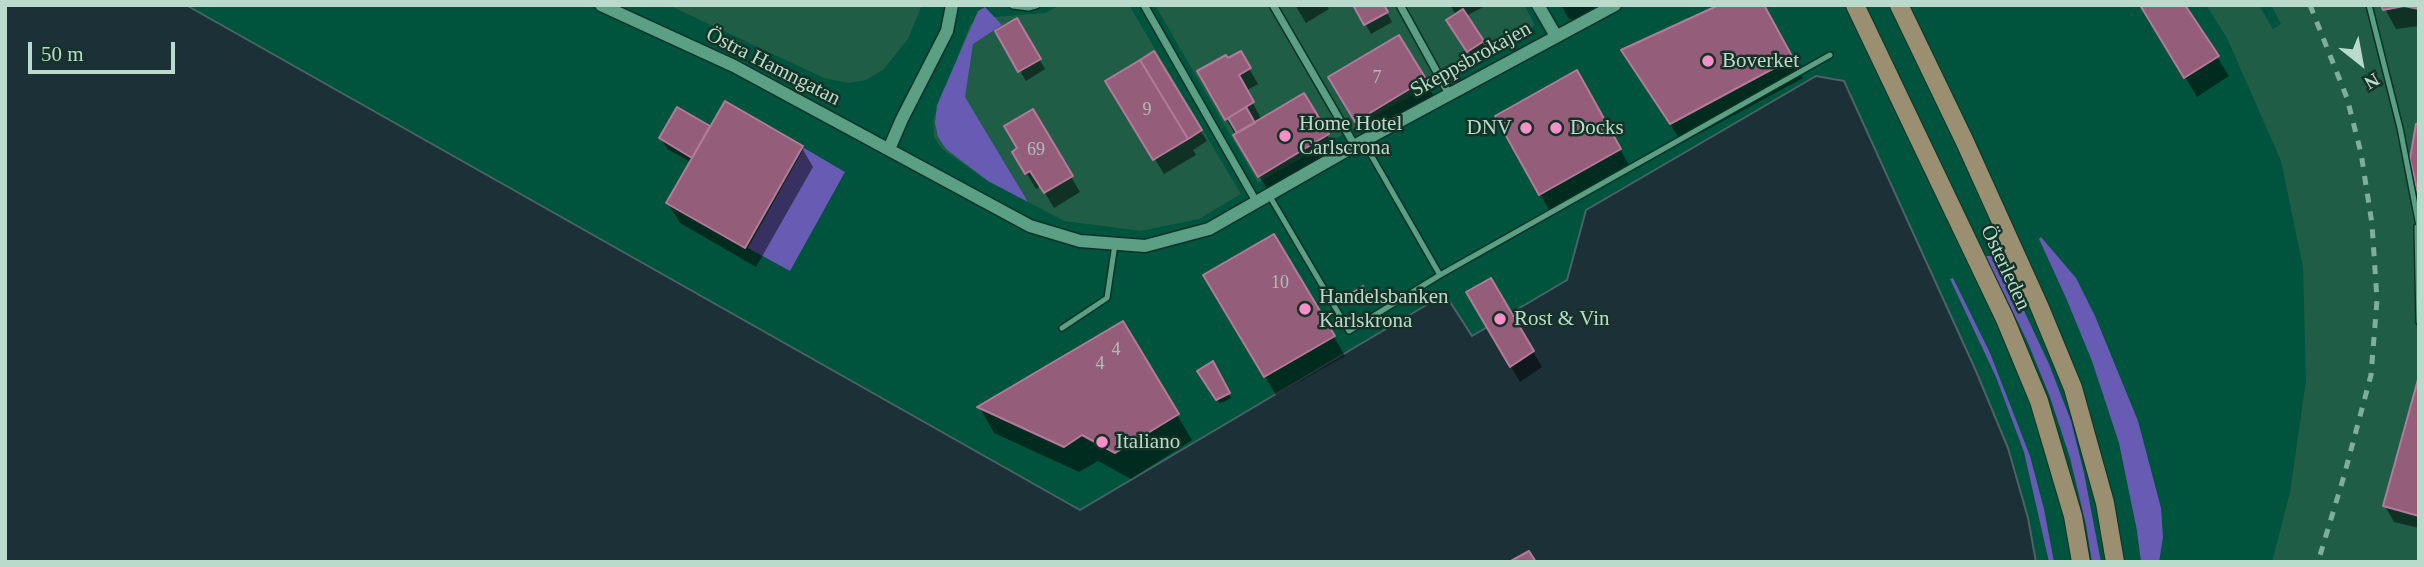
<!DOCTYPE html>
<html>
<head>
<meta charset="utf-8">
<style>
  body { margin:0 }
  #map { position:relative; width:2424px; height:567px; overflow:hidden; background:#00533c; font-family:"Times New Roman",serif }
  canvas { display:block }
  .frame { position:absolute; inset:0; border:7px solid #badbcc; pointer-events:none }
  .north { position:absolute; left:2326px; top:28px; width:70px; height:70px; -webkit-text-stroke:5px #153227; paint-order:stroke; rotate:149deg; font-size:19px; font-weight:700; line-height:28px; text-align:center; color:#badbcc }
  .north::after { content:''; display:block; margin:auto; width:24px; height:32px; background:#badbcc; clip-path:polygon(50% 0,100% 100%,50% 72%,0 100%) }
  .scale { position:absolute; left:28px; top:42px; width:147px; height:32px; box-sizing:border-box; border:4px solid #badbcc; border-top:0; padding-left:9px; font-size:21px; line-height:24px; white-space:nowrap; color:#badbcc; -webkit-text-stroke:5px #153227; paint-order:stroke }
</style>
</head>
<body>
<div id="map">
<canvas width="2424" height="567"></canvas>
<div class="frame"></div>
<div class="north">N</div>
<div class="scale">50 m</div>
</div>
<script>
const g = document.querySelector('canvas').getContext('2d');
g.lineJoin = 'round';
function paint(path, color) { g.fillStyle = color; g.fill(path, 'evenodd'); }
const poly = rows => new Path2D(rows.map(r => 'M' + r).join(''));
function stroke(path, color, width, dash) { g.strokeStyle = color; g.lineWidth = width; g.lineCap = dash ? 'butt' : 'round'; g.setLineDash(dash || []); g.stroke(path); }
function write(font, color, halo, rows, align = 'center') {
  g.font = font + ' "Times New Roman",serif'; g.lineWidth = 5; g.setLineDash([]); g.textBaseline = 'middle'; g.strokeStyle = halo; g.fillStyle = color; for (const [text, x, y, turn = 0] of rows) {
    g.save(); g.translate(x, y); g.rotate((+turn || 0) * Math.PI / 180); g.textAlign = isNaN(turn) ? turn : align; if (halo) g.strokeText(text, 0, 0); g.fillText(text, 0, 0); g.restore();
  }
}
paint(poly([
  [668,5,922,5,908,39,883,70,866,80,849,83,824,78],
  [1060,5,1129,5,1241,194,1199,219,1141,231,1064,221,988,181,942,149,934,137,933,120,970,25,980,18,1045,13],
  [1155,5,1524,5,1535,25,1258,183],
  [2206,5,2259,5,2273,29,2281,24,2271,5,2419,5,2419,562,2272,562,2290,492,2306,381,2303,267,2281,161,2227,38]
]), '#1f5d47');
paint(poly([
  [985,7,1002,25,973,44,965,97,1028,202,988,181,946,149,938,137,935,123,937,105,978,11],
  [804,148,845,172,790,271,748,248],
  [2041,237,2076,278,2095,316,2138,421,2161,508,2163,537,2159,562,2141,562,2137,531,2119,443,2092,361,2066,298,2039,239],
  [1986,256,1996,256,2018,298,2049,364,2071,421,2084,473,2101,562,2092,562,2086,525,2070,458,2050,397,2028,343],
  [1953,278,1990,353,2030,456,2044,509,2054,562,2049,562,2024,452,1996,377,1950,279]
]), '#675bb4');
const water = poly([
  [5,5,186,5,1080,510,1445,294,1472,336,1567,280,1586,210,1816,76,1844,81,1976,371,2008,448,2028,518,2036,562,5,562,5,5]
]);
paint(water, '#1c3038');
stroke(water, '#4b6364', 2);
paint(poly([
  [1295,5,1326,5,1329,9,1306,23],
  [1355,5,1383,5,1392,22,1371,34],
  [1450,5,1487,5,1466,16,1488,52,1475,61,1454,30,1456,15],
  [1561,5,1599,5,1573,20,1568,18],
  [1762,5,1803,78,1682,143,1635,70],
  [2142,5,2217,57,2229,76,2197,97],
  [2383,5,2419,5,2419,26,2396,29],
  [1017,21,1045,69,1026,81,997,32],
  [1398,37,1433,95,1365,136,1330,78],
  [1153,53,1207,141,1193,150,1196,155,1164,174,1108,81],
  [1240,53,1258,84,1246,91,1262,120,1304,96,1336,150,1268,191,1199,72],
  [1577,73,1629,165,1549,210,1497,117],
  [677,110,711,129,802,148,813,167,756,267,680,223,668,203,692,163,667,149,661,138],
  [1032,111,1080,192,1054,208,1041,186,1036,189,1014,152,1019,149],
  [1205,276,1334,337,1345,356,1276,395],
  [1491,280,1542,367,1520,382,1468,293],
  [1362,289,1369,300,1359,305,1353,295],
  [1212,364,1231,398,1220,404,1200,371],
  [2419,383,2419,528,2394,522,2385,506],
  [980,408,1177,415,1192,440,1131,479,1098,461,1079,472,994,433]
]), '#0007');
const building = poly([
  [1353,5,1384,5,1388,12,1364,25,1353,5],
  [1719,5,1764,5,1793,58,1670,124,1621,50,1719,5],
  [2140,5,2185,5,2219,56,2184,78,2140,5],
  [2381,5,2419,5,2419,9,2404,6,2383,10,2381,5],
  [1463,9,1484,41,1467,52,1446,20,1463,9],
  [1017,18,1041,59,1018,72,995,31,1017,18],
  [1399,35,1426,79,1355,122,1328,77,1399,35],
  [1154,51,1202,130,1188,139,1140,60,1154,51],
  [1241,51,1251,68,1239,75,1254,102,1225,120,1197,71,1226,55,1228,58,1241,51],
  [1140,60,1188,139,1153,160,1105,81,1140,60],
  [1577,70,1621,149,1539,195,1495,116,1577,70],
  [1304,93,1329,134,1258,177,1233,135,1304,93],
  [725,101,803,146,745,248,666,203,725,101],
  [677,107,710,126,692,158,659,138,677,107],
  [1246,107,1255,123,1237,133,1228,118,1246,107],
  [1033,109,1073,176,1044,193,1030,171,1025,174,1012,152,1017,148,1004,126,1033,109],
  [2419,123,2419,194,2418,194,2410,159,2416,124,2419,123],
  [1274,234,1335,336,1264,377,1203,275,1274,234],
  [1491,278,1534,351,1510,367,1466,292,1491,278],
  [1363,286,1367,295,1355,302,1350,294,1363,286],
  [1123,321,1179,414,1115,453,1082,435,1064,447,977,407,1123,321],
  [1213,361,1230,393,1216,400,1197,371,1213,361],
  [2419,376,2419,516,2383,506,2419,376],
  [1529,551,1536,562,1509,562,1529,551]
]);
paint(building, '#945e7b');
stroke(building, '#b47b99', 2);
const service = poly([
  [2369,5,2400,128,2419,226],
  [1363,141,1440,275,1830,55],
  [1269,195,1349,331,1440,275],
  [2417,227,2419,322],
  [1062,328,1107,298,1115,244]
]);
const minor = poly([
  [1013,5,1029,7,1036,5],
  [1144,5,1257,203],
  [1273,5,1355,146],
  [1400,5,1449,94]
]);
const tertiary = poly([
  [601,5,734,66,1030,226,1080,241,1145,246,1209,229,1363,141,1615,5],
  [1538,5,1556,36],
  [889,149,902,119,947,31,952,5]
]);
const primary = poly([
  [1855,5,2005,319,2039,401,2073,516,2081,562],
  [1899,5,1965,142,2040,308,2073,388,2105,503,2115,562]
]);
stroke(service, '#0e3326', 8);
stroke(minor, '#0e3326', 10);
stroke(tertiary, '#0e3326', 15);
stroke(primary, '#0e3326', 20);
stroke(service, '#5b9f85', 5);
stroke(minor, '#5b9f85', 7);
stroke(tertiary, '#5b9f85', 12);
stroke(primary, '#9b8f72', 18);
stroke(poly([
  [2310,5,2347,98,2361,153,2372,224,2377,300,2371,375,2344,476,2318,562]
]), '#7eaf9d', 5, [9, 9]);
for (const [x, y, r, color] of [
  [1708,61,7,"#f98fc9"],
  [1526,128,7,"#f98fc9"],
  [1556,128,7,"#f98fc9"],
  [1285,136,7,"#f98fc9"],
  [1305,309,7,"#f98fc9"],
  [1500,319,7,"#f98fc9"],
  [1102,442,7,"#f98fc9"]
]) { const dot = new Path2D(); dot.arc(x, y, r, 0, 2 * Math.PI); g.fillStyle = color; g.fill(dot); stroke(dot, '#153227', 2.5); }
write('18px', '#b0bcb8', null, [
  ["7",1377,78],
  ["9",1147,110],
  ["69",1036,150],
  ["10",1280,283],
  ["4",1116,350],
  ["4",1100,364]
]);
write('21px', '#badbcc', '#153227', [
  ["Skeppsbrokajen",1471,60,-29],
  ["Östra Hamngatan",773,67,27],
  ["Österleden",2005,268,65]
]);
write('21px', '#badbcc', '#153227', [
  ["Boverket",1722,61],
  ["Home Hotel",1299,124],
  ["Carlscrona",1299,148],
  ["DNV",1512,128,"right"],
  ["Docks",1570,128],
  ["Handelsbanken",1319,297],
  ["Karlskrona",1319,321],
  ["Rost & Vin",1514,319],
  ["Italiano",1116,442]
], 'left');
</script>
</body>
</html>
